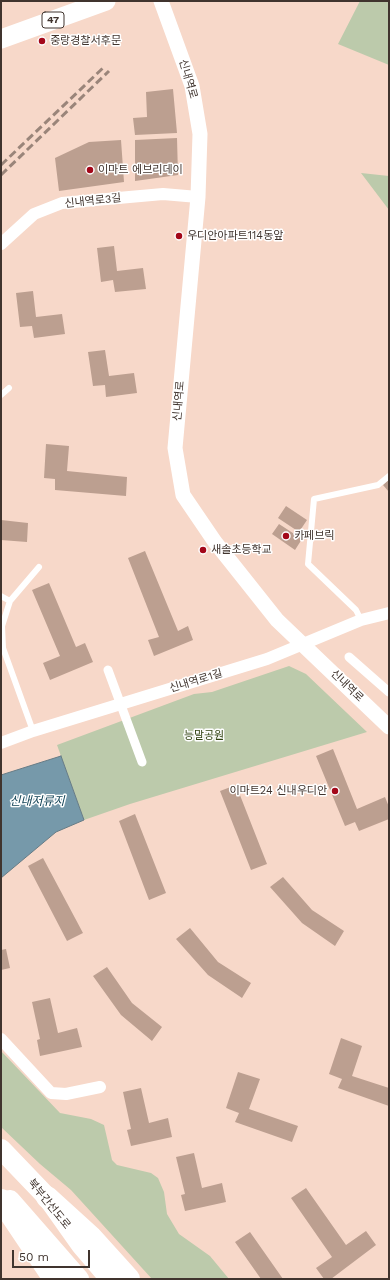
<!DOCTYPE html>
<html>
<head>
<meta charset="utf-8">
<style>
  body { margin:0 }
  #map { position:relative; width:390px; height:1280px; overflow:hidden; background:#f7d8c9; font-family:"Work Sans",sans-serif }
  canvas { display:block }
  .frame { position:absolute; inset:0; border:2px solid #40342e; pointer-events:none }
  .scale { position:absolute; left:12px; top:1250px; width:78px; height:18px; box-sizing:border-box; border:2px solid #40342e; border-top:0; padding-left:5px; font-size:12px; line-height:14px; white-space:nowrap; color:#40342e; -webkit-text-stroke:3px #fff; paint-order:stroke }
</style>
</head>
<body>
<div id="map">
<canvas width="390" height="1280"></canvas>
<div class="frame"></div>
<div class="scale">50 m</div>
</div>
<script>
const g = document.querySelector('canvas').getContext('2d');
g.lineJoin = 'round';
function paint(path, color) { g.fillStyle = color; g.fill(path, 'evenodd'); }
const poly = rows => new Path2D(rows.map(r => 'M' + r).join(''));
function stroke(path, color, width, dash) { g.strokeStyle = color; g.lineWidth = width; g.lineCap = dash ? 'butt' : 'round'; g.setLineDash(dash || []); g.stroke(path); }
function write(font, color, halo, rows, align = 'center') {
  g.font = font + ' "Work Sans","Noto Sans KR",sans-serif'; g.lineWidth = 3; g.setLineDash([]); g.textBaseline = 'middle'; g.strokeStyle = halo; g.fillStyle = color; for (const [text, x, y, turn = 0] of rows) {
    g.save(); g.translate(x, y); g.rotate((+turn || 0) * Math.PI / 180); g.textAlign = isNaN(turn) ? turn : align; if (halo) g.strokeText(text, 0, 0); g.fillText(text, 0, 0); g.restore();
  }
}
paint(poly([
  [360,1,389,1,389,65,338,44],
  [361,173,389,176,389,210],
  [289,666,306,674,367,732,130,804,84,820,57,745,194,694,212,692],
  [1,1051,60,1113,91,1119,104,1125,110,1151,112,1160,117,1165,151,1173,158,1178,164,1192,167,1214,179,1234,210,1256,229,1279,152,1279,71,1190,40,1164,1,1127]
]), '#bccaab');
const water = poly([
  [61,756,84,820,56,832,1,878,1,775,61,756]
]);
paint(water, '#7699aa');
stroke(water, '#667b85', 1);
paint(poly([
  [173,89,177,133,135,135,133,118,147,117,146,92],
  [177,138,178,175,135,181,135,140],
  [121,140,124,182,59,191,55,158,89,142],
  [114,246,117,271,143,268,146,289,115,292,113,280,101,282,97,248],
  [33,291,36,317,62,314,65,334,34,338,32,326,20,327,16,293],
  [105,350,109,376,134,373,137,393,106,397,105,385,93,386,88,352],
  [46,444,69,446,67,471,127,477,126,496,55,490,55,479,44,478],
  [389,479,389,492,383,485],
  [286,506,307,520,299,532,278,518],
  [1,520,28,523,27,542,1,540],
  [279,524,302,539,295,550,272,534],
  [145,551,178,631,188,626,193,640,154,656,148,640,159,637,128,558],
  [49,583,76,647,85,643,93,662,50,680,43,663,60,656,32,590],
  [333,749,357,809,385,797,389,807,389,819,359,831,355,822,345,826,316,756],
  [236,785,267,864,251,870,220,791],
  [135,814,166,893,149,900,119,821],
  [43,858,83,933,67,941,28,866],
  [283,877,312,910,344,931,335,946,302,923,270,887],
  [190,928,218,962,251,983,242,998,208,975,176,939],
  [6,949,10,968,1,970,1,950],
  [107,967,132,1003,162,1027,152,1041,121,1015,93,976],
  [50,998,58,1033,77,1028,82,1047,40,1056,37,1040,40,1039,32,1002],
  [341,1038,362,1046,352,1076,389,1088,389,1106,338,1088,342,1079,329,1074],
  [238,1072,260,1079,249,1109,298,1126,292,1142,235,1122,239,1113,226,1108],
  [141,1088,149,1123,168,1118,172,1137,131,1146,127,1130,131,1129,123,1092],
  [194,1153,202,1188,222,1183,226,1202,185,1211,181,1195,185,1194,176,1157],
  [306,1188,346,1245,366,1231,376,1245,331,1279,324,1279,316,1268,332,1257,291,1198],
  [250,1232,283,1279,261,1279,235,1242]
]), '#bc9f90');
stroke(poly([
  [1,395,9,388],
  [1,596,10,601],
  [361,620,356,610,308,564,314,499,378,485,389,476],
  [33,731,3,648,2,626,10,601,39,567]
]), '#fff', 6);
stroke(poly([
  [349,657,389,692],
  [108,670,142,762]
]), '#fff', 9);
stroke(poly([
  [1,244,34,214,62,203,163,194,198,197],
  [1,743,33,731,267,659,361,620,389,613],
  [1,1039,51,1093,66,1094,100,1087]
]), '#fff', 12);
stroke(poly([
  [161,1,192,86,200,134,198,197,175,448,183,495,215,542,277,620,389,727]
]), '#fff', 15);
stroke(poly([
  [1,39,106,1]
]), '#fff', 19);
stroke(poly([
  [1,1149,47,1197,81,1245,110,1279],
  [10,1200,79,1279]
]), '#fff', 20);
stroke(poly([
  [47,1197,91,1237,129,1279],
  [1,1200,54,1279]
]), '#fff', 22);
stroke(poly([
  [1,165,104,67],
  [1,175,109,71]
]), '#9a857a', 3, [8, 4]);
for (const [x, y, r, color] of [
  [42,41,4,"#a30719"],
  [90,170,4,"#a30719"],
  [179,236,4,"#a30719"],
  [286,536,4,"#a30719"],
  [203,550,4,"#a30719"],
  [335,791,4,"#a30719"]
]) { const dot = new Path2D(); dot.arc(x, y, r, 0, 2 * Math.PI); g.fillStyle = color; g.fill(dot); stroke(dot, '#fff', 1.5); }
for (const [x, y, w] of [
  [53,20,22]
]) { const box = new Path2D(); box.roundRect(x - w / 2, y - 8, w, 16, 3); g.fillStyle = '#fff'; g.fill(box); stroke(box, '#40342e', 1); }
write('bold 10px', '#40342e', null, [
  ["47",53,20]
]);
write('11px', '#40342e', '#fff', [
  ["중랑경찰서후문",50,41],
  ["이마트 에브리데이",98,170],
  ["우디안아파트114동앞",187,236],
  ["카페브릭",294,536],
  ["새솔초등학교",211,550],
  ["이마트24 신내우디안",327,791,"right"]
], 'left');
write('11px', '#40342e', '#fff', [
  ["신내역로",188,79,74],
  ["신내역로3길",93,201,-6],
  ["신내역로",179,401,-85],
  ["신내역로1길",196,681,-17],
  ["신내역로",347,686,44],
  ["북부간선도로",49,1204,51]
]);
write('11px', '#304210', '#fff', [
  ["능말공원",204,736]
]);
write('italic 12px', '#093c50', '#fff', [
  ["신내저류지",37,801]
]);
</script>
</body>
</html>
